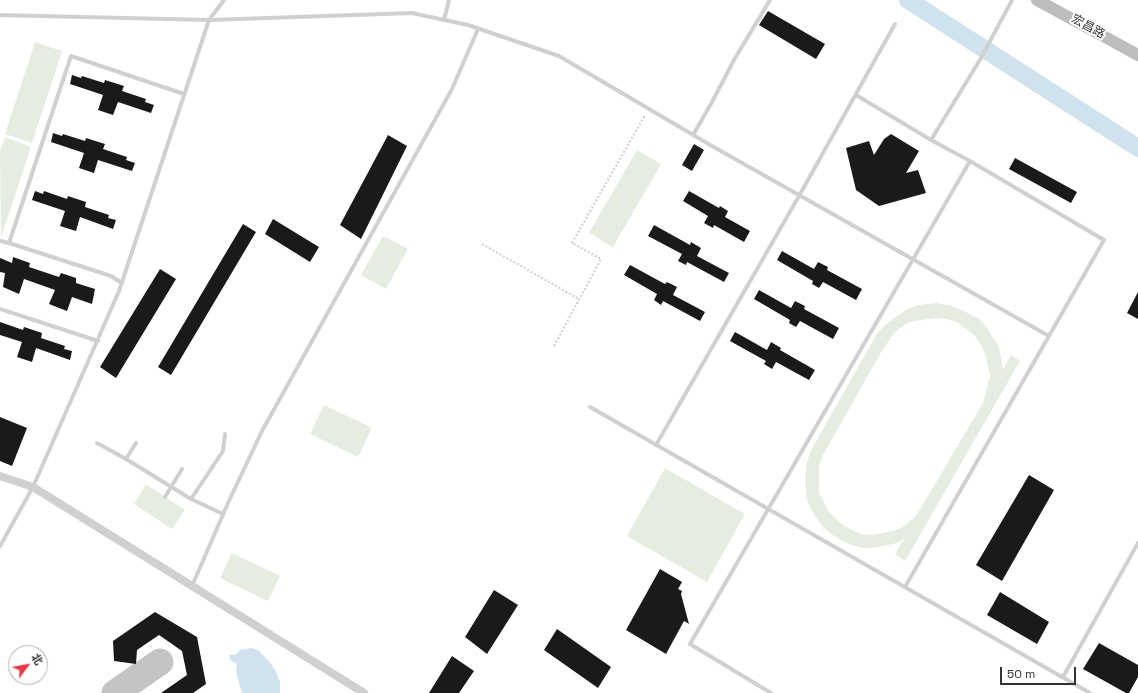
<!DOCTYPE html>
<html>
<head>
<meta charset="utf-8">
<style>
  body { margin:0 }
  #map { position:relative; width:1138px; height:693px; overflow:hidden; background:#fff; font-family:"Space Grotesk","Noto Sans SC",sans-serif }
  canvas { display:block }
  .north { position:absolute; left:8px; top:645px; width:40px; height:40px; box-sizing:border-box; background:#fff; border:1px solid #adadad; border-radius:50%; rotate:58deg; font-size:11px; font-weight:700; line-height:16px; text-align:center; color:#333 }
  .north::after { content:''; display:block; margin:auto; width:14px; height:18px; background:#e63946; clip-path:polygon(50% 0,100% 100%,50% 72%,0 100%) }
  .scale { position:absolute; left:1000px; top:667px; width:76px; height:18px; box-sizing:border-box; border:2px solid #333; border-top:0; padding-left:5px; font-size:12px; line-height:14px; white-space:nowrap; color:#333; -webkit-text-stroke:3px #fff; paint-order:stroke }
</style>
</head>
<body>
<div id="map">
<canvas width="1138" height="693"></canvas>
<div class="north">北</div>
<div class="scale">50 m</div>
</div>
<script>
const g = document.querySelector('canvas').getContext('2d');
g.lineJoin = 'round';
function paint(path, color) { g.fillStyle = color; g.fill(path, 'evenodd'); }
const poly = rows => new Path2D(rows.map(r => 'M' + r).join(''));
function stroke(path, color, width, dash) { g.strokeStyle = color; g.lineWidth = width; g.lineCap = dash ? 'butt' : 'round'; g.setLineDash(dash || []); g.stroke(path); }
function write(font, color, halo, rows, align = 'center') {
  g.font = font + ' "Space Grotesk","Noto Sans SC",sans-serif'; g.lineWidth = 4; g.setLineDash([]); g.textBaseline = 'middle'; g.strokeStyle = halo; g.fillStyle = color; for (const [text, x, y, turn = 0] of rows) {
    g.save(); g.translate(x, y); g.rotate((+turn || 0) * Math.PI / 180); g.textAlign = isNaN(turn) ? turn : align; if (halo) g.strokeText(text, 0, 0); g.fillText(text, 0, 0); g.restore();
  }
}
paint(poly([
  [35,42,62,51,32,143,5,134],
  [5,137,31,147,1,238,0,151],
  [637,150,661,164,613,247,589,233],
  [383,236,408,249,386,289,361,275],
  [936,303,952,306,964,311,979,319,987,328,998,345,1001,356,1003,370,1011,355,1020,361,905,561,895,554,905,538,897,543,874,548,862,548,849,544,834,536,823,527,814,515,807,500,805,483,806,465,811,450,878,332,885,325,907,309,918,305],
  [936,318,946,319,957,322,974,335,980,343,985,353,990,376,985,396,983,403,916,516,903,527,893,531,873,535,861,534,844,526,828,511,819,492,819,466,823,455,880,354,894,333,906,324,914,321],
  [324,405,372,428,358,457,310,434],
  [665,468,745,514,707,582,627,536],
  [146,484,185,510,172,529,134,504],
  [232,553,280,576,268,601,220,578]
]), '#e6ecdf');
paint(poly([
  [251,648,258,650,270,662,276,672,280,682,280,693,242,693,236,672,237,664,231,661,229,655,235,655,240,650]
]), '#cfe2ee');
stroke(poly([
  [908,0,1138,148]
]), '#cfe2ee', 18);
stroke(poly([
  [115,693,160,662]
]), '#c4c4c4', 27);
paint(poly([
  [768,11,825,44,816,59,759,25],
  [72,75,81,78,82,76,104,83,105,80,124,86,122,91,146,99,145,102,154,105,151,113,118,102,113,115,98,110,103,95,70,84],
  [53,133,62,136,63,134,85,141,86,138,105,144,103,149,127,157,126,160,135,163,132,171,98,160,94,173,79,168,84,153,51,142],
  [891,134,919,151,906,173,918,170,926,193,879,206,856,190,846,148,869,141,874,155,884,139],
  [388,135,407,146,361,239,340,225],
  [694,144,704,150,692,171,682,165],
  [1015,158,1077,192,1071,203,1009,169],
  [35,191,43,194,44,191,67,199,68,196,86,202,85,207,109,215,108,218,116,220,113,229,80,217,76,231,60,226,65,211,32,200],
  [689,191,719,208,720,206,728,211,725,217,750,231,744,242,714,225,713,228,704,223,708,216,683,201],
  [273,219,319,247,310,262,265,234],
  [243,224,256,232,171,375,158,367],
  [654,225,690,245,691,242,701,248,697,256,729,273,724,282,687,262,686,265,678,261,682,254,648,236],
  [782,251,814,269,818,262,828,267,827,270,862,289,856,300,823,282,819,288,812,284,813,281,777,260],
  [13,257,30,263,29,267,59,277,61,273,76,278,76,283,95,289,92,304,72,297,67,311,49,304,55,290,24,279,19,294,3,287,5,273,0,272,0,258,12,263],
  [630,265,665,284,667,282,677,287,673,295,705,312,700,321,663,301,661,305,654,300,657,294,624,275],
  [160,269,176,279,116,378,100,367],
  [759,290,791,308,795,301,805,306,804,309,839,328,833,339,800,321,796,327,789,323,790,320,754,299],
  [1138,292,1138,319,1127,313],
  [0,322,23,330,24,327,42,333,41,338,65,346,64,349,72,351,70,360,36,348,32,362,17,357,22,342,0,335],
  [735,332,767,350,771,342,781,348,780,350,815,370,809,380,776,362,772,369,764,364,766,361,730,341],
  [0,417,27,428,12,466,0,461],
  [1029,475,1054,490,1002,581,976,565],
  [660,569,682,582,678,589,682,591,681,594,689,624,684,621,666,654,626,630],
  [494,590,518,605,487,654,465,637],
  [1000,592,1049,622,1037,644,987,615],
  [155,612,197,637,206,684,193,693,161,693,187,675,182,651,159,635,137,650,136,664,114,661,113,641],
  [557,629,611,667,598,688,544,650],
  [1099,643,1138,665,1138,677,1129,693,1126,693,1083,669],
  [452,656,474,671,459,693,429,693]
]), '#1a1a1a');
stroke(poly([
  [482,244,579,299],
  [554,346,601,259,572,243,645,115]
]), '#cdcdcd', 2, [2, 2]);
stroke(poly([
  [0,15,209,20,412,13,468,25,559,56,712,146,1049,336],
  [444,20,449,0],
  [856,95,931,140,970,161,1104,240,905,587],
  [693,135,712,102,734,60,770,0],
  [931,140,981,58,1012,0],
  [0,241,9,243],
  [122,283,111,276,9,243,71,56,184,94],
  [0,309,98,341],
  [590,407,1090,693],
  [97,443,126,459,191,499,223,514],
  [656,445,799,196,895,24],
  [126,459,136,443],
  [165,497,182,469],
  [191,499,223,451,225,434],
  [0,546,33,487,119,291,209,20,224,0],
  [192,586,228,503,262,431,452,89,478,29],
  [1063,677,1138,543],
  [771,693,690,644,970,161]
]), '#d0d0d0', 4);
stroke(poly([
  [0,476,33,487,364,693]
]), '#d0d0d0', 8);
stroke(poly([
  [1037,0,1138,55]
]), '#bdbdbd', 12);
write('12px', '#333', '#fff', [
  ["宏昌路",1088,27,29]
]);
</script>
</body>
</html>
